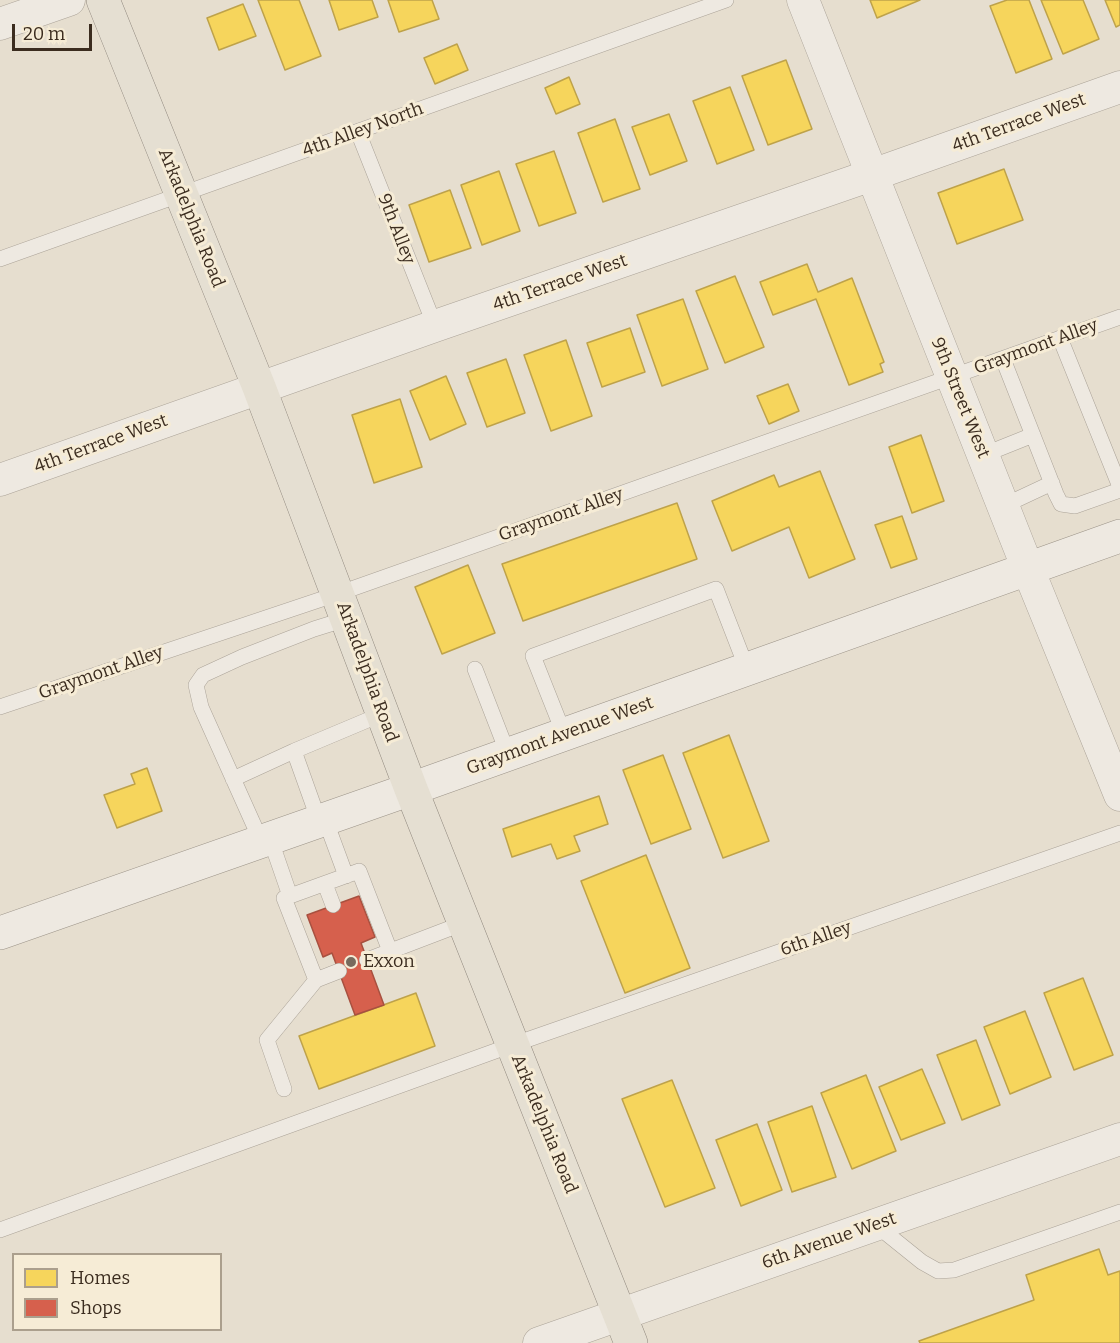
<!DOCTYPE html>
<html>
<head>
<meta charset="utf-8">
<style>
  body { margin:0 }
  #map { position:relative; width:1120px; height:1343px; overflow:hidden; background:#e6decf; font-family:Bitter,serif }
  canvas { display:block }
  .legend { position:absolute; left:12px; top:1253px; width:210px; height:78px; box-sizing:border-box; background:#f6ecd6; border:2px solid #ab9f8d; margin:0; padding:8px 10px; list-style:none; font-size:18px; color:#3b2c1f }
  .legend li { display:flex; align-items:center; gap:12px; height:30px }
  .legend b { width:30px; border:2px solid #ab9f8d }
  .scale { position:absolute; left:12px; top:24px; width:80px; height:27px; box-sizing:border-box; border:3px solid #3b2c1f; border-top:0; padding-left:8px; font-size:18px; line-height:21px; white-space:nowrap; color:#3b2c1f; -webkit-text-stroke:4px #f6ecd6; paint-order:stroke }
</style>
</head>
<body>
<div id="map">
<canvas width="1120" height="1343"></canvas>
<ul class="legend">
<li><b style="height:16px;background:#f6d55c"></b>Homes</li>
<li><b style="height:16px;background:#d6604d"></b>Shops</li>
</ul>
<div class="scale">20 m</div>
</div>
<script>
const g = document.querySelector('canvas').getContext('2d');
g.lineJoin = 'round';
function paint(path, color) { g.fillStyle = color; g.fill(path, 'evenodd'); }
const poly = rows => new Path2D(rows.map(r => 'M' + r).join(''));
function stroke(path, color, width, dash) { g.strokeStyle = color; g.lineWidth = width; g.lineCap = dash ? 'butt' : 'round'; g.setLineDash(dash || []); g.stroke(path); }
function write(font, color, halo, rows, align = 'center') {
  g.font = font + ' Bitter,serif'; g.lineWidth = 6; g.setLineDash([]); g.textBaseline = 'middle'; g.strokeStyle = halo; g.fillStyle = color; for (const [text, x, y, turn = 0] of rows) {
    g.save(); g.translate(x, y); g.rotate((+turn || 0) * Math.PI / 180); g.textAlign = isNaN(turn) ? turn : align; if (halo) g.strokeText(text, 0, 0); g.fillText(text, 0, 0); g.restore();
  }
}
const homes = poly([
  [258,0,299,0,321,56,285,70,258,0],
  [329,0,372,0,378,17,339,30,329,0],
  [388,0,432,0,439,19,399,32,388,0],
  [870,0,920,0,877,18,870,0],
  [1007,0,1029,0,1052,59,1016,73,990,6,1007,0],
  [1041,0,1083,0,1099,39,1063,54,1041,0],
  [1105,0,1120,0,1120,25,1116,27,1105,0],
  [243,4,256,36,219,50,207,18,243,4],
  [457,44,468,70,435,84,424,58,457,44],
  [786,60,812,129,768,145,742,76,786,60],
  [569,77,580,104,556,114,545,88,569,77],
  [730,87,754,150,717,164,693,101,730,87],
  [669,114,687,161,650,175,632,127,669,114],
  [615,119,640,189,603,202,578,133,615,119],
  [554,151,576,213,539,226,516,164,554,151],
  [1004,169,1023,220,957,244,938,193,1004,169],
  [499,171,520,231,482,245,461,185,499,171],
  [450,190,471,248,429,262,409,205,450,190],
  [807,264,818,292,852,278,884,362,880,364,883,372,849,385,816,299,773,315,760,282,807,264],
  [735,276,764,347,725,363,696,291,735,276],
  [683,299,708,369,662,386,637,315,683,299],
  [630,328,645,372,602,387,587,343,630,328],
  [566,340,592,416,551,431,524,355,566,340],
  [506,359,525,413,487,427,467,373,506,359],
  [446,376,466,424,430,440,410,391,446,376],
  [788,384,799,411,769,424,757,396,788,384],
  [400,399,422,467,374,483,352,415,400,399],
  [921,435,944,501,912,513,889,447,921,435],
  [820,471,855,559,809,578,789,527,732,551,712,501,774,475,779,487,820,471],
  [677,503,697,559,523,621,502,564,677,503],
  [902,516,917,559,891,568,875,525,902,516],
  [468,565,495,633,442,654,415,587,468,565],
  [729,735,769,841,723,858,683,753,729,735],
  [663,755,691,829,651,844,623,770,663,755],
  [147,768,162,811,117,828,104,795,135,784,131,774,147,768],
  [599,796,608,824,574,836,580,851,557,859,551,844,512,857,503,829,599,796],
  [646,855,690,968,625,993,581,881,646,855],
  [1083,978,1113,1055,1074,1070,1044,993,1083,978],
  [416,993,435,1046,319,1089,299,1036,416,993],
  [1025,1011,1051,1077,1010,1094,984,1027,1025,1011],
  [976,1040,1000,1105,962,1120,937,1055,976,1040],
  [922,1069,945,1123,901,1140,879,1087,922,1069],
  [866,1075,896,1151,852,1169,821,1093,866,1075],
  [672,1080,715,1188,665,1207,622,1099,672,1080],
  [812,1106,836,1177,792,1192,768,1122,812,1106],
  [757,1124,782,1190,741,1206,716,1140,757,1124],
  [1099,1249,1108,1275,1120,1271,1120,1343,920,1343,919,1341,1034,1300,1026,1275,1099,1249]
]);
paint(homes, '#f6d55c');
stroke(homes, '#bea24a', 1.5);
const shops = poly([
  [359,896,375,937,361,943,384,1005,355,1015,332,953,323,957,307,915,359,896]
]);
paint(shops, '#d6604d');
stroke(shops, '#a8503f', 1.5);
const lane = poly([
  [358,132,435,326],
  [0,259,726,0],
  [1060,338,1120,487],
  [1003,359,1056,494,1061,504,1075,506,1120,490],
  [983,455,1033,435],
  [1003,506,1052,483],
  [475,669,508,754],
  [0,707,337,594,1120,317],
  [564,734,533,656,716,589,747,669],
  [294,751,319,821],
  [233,779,294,751,382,714],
  [325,819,346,876],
  [270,838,290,896,284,898,316,980],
  [261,841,201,707,196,685,203,675,242,657,314,629,346,619],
  [325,884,333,905],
  [290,896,359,871,390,951],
  [367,960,464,923],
  [284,1089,267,1040,316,980,339,971],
  [876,1225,922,1262,938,1271,954,1270,1120,1212],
  [0,1230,512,1045,1120,833]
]);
const street = poly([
  [803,0,1028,569,1120,795],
  [0,24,69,0],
  [0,480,435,326,872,175,1120,87],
  [539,1343,1120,1139]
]);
const secondary = poly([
  [0,933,411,789,1120,536]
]);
const primary = poly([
  [103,0,259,387,411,789,631,1343]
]);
stroke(lane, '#aba398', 16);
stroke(street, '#aba398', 33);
stroke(secondary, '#9b9388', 34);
stroke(primary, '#91897f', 34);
stroke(lane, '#eee9e1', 15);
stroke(street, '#eee9e1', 32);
stroke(secondary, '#eee9e1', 33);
stroke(primary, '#e5dfd2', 33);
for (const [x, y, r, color] of [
  [351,962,6,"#776a5d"]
]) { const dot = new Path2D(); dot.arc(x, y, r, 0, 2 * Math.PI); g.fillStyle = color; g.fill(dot); stroke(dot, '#f6ecd6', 2); }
write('18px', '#3b2c1f', '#f6ecd6', [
  ["4th Terrace West",1019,123,-20],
  ["4th Alley North",363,130,-20],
  ["Arkadelphia Road",191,218,68],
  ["9th Alley",396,229,69],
  ["4th Terrace West",560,283,-19],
  ["Graymont Alley",1036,347,-20],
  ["9th Street West",960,398,68],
  ["4th Terrace West",101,444,-20],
  ["Graymont Alley",561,515,-19],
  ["Arkadelphia Road",367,672,70],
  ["Graymont Alley",101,673,-19],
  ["Graymont Avenue West",560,736,-20],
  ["6th Alley",816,939,-19],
  ["Arkadelphia Road",544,1124,68],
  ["6th Avenue West",829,1241,-19]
]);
write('18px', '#3b2c1f', '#f6ecd6', [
  ["Exxon",363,962]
], 'left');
</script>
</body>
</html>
